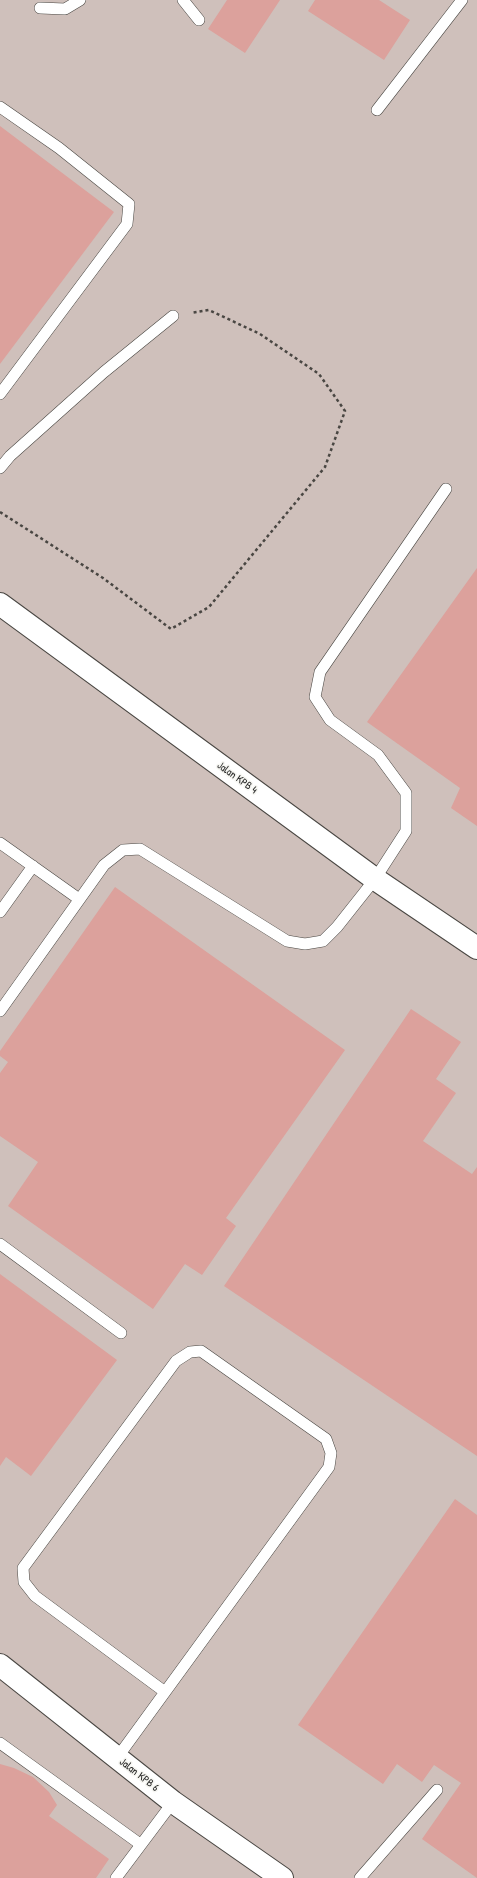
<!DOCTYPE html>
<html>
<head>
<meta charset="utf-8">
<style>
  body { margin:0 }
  canvas { display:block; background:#f1e1c7 }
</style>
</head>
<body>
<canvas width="477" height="1878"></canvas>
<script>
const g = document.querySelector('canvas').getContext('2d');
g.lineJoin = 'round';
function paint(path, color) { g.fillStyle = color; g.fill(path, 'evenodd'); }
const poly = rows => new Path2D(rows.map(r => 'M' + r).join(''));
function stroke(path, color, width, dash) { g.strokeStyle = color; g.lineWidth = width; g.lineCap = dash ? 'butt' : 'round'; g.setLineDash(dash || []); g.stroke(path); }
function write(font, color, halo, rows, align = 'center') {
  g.font = font + ' "Patrick Hand",sans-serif'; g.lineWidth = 3; g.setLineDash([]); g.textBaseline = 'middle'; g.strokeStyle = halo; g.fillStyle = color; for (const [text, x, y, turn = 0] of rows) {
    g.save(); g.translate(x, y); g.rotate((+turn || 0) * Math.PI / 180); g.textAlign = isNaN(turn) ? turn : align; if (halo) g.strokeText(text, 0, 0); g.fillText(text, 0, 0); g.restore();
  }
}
paint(poly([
  [0,0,477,0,477,1878,0,1878]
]), '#cfc0bb');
paint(poly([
  [227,0,280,0,245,53,208,29],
  [315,0,379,0,410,20,384,60,308,11],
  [0,126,114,212,0,364],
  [477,568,477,826,451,808,460,788,367,722],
  [115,887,345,1050,226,1218,236,1226,202,1275,185,1264,153,1309,8,1206,38,1162,0,1136,0,1073,8,1062,0,1056,0,1051],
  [411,1009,461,1042,436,1079,456,1093,423,1141,472,1174,477,1167,477,1456,224,1286],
  [0,1274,117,1360,31,1476,6,1457,0,1466],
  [455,1499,477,1515,477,1878,422,1839,461,1783,434,1765,422,1782,397,1764,383,1784,298,1725],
  [0,1764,14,1768,33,1777,49,1792,57,1805,49,1816,109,1859,96,1878,0,1878]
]), '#dca19c');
const service = poly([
  [183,0,199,20],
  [40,8,65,9,80,0],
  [0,107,59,148,129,204,127,224,0,394],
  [377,110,462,0],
  [0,468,10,456,104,372,173,316],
  [0,843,79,899],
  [0,912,33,866],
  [0,1011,104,865,123,850,140,849,287,941,305,944,323,941,337,927,375,879,406,831,406,793,378,755,330,720,315,697,320,672,446,489],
  [0,1244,121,1333],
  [0,1743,140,1844],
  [117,1758,329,1467,331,1453,326,1439,201,1351,190,1352,176,1361,23,1568,24,1582,35,1596,165,1692],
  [116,1878,173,1802],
  [360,1878,437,1790]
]);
const minor = poly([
  [0,604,375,879,477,948],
  [0,1665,173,1802,282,1878]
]);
stroke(service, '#494642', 12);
stroke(minor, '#494642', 24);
stroke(poly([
  [0,512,103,578,171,629,209,607,325,467,345,411,319,374,260,334,209,310,191,313]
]), '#494642', 2.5, [3, 3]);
stroke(service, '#fff', 11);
stroke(minor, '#fff', 22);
write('11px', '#2b2b2b', '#f6f6f2', [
  ["Jalan KPB 4",237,778,36],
  ["Jalan KPB 6",139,1775,38]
]);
</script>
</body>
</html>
